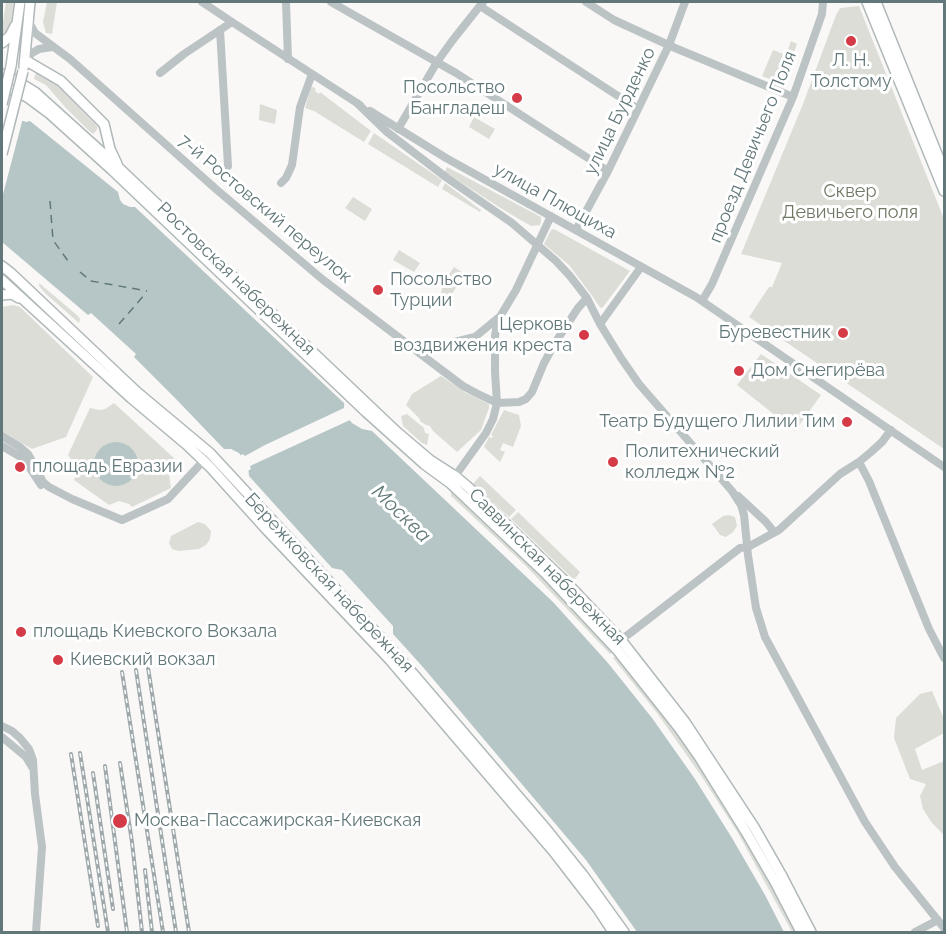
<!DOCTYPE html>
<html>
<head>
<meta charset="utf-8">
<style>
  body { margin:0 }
  #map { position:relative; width:946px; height:934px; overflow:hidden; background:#f9f8f7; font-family:Raleway,sans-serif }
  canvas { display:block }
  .frame { position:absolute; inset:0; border:3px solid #627779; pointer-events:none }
</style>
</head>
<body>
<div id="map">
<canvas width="946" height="934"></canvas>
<div class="frame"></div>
</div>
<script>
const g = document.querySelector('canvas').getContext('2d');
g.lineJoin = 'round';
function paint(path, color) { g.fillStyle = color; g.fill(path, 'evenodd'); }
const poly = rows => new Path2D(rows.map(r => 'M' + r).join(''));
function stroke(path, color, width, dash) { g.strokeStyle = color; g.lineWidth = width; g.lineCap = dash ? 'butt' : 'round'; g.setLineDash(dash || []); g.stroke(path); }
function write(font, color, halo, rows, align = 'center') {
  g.font = font + ' Raleway,sans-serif'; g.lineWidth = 6; g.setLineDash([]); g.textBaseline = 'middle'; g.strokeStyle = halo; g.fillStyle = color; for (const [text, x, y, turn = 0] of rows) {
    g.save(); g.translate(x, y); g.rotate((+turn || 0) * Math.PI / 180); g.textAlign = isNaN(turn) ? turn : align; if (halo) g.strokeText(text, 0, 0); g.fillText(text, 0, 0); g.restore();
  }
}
paint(poly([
  [6,2,14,2,12,20,13,20,13,25,2,40,2,29],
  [47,2,57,2,52,34,46,33,43,22],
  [859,6,944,219,944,449,749,317,769,287,772,287,782,263,741,254,803,104,836,15,840,8],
  [791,41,797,44,783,81,777,82,762,76,773,50,786,55],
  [36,72,56,84,95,124,98,127,96,131,93,134,87,129,66,108,46,85,34,79],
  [313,87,316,89,315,91,319,94,320,92,371,131,364,142,314,111,305,108,311,88],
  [260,104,277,110,275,124,259,120],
  [474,117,495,129,489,139,469,127],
  [374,133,442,180,438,187,368,144],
  [447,167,541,217,541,222,540,225,531,226,502,209,445,172],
  [445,183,481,210,480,212,442,189],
  [353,197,372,209,365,221,345,208],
  [554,229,630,271,603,307,601,308,599,306,593,297,569,265,544,244,551,230],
  [399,250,420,263,414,272,393,260],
  [454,267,465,274,444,306,438,301,445,280],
  [39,283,78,316,80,319,79,323,47,295,39,286],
  [13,305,20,307,93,377,66,437,32,449,2,431,2,307],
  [761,354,821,395,795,431,737,385],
  [441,376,466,393,489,404,489,408,481,430,457,452,433,431,430,426,426,425,420,421,419,418,406,405,412,394],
  [114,403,175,459,171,465,169,474,171,488,132,507,129,504,119,501,109,505,74,480,76,475,75,465,68,455,90,408,100,410,105,409],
  [504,410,519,415,521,426,513,447,503,443,500,450,505,452,500,462,484,447,489,437,492,438,493,436,491,435],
  [407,414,424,428,425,433,429,434,427,445,422,443,403,426,401,416],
  [480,476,516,510,509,517,473,484],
  [451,491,529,563,558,592,613,652,610,654,525,565,451,496],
  [518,512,580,572,574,580,511,519],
  [729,515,735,517,737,526,733,532,726,537,720,535,712,524,723,516],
  [198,522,205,524,211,531,210,539,206,545,199,549,179,551,172,549,169,543,171,536],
  [616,656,654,703,682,740,722,801,776,894,795,932,792,932,738,833,702,777,657,713,613,658],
  [932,691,944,719,944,733,915,749,922,770,944,761,944,835,932,823,923,809,920,796,926,784,910,779,894,738,896,718,920,694]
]), '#dbddd6');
paint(poly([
  [2,110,23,121,26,122,30,121,118,192,120,200,123,204,130,207,135,207,344,403,345,414,352,423,362,429,372,431,553,602,608,663,652,718,695,779,732,838,765,895,784,932,637,932,586,860,422,666,393,634,393,626,342,570,332,568,249,476,248,466,239,453,231,449,224,449,176,399,134,357,136,354,91,313,88,315,2,242],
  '94 464a22 22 0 1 1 44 0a22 22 0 1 1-44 0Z'
]), '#b6c5c5');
paint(poly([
  [2,107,23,118,2,198],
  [346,405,348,413,353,420,351,421,350,420,250,466,251,469,246,472,245,467,238,457,243,454,245,456,265,445,344,408,344,406]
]), '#f9f8f7');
stroke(poly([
  [50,201,53,240,68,261],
  [80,272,91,281,147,291],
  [119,324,146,293]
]), '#617978', 1.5, [8, 6]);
const major = poly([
  [867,2,944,191],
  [876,2,944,171],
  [2,43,10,36,15,26],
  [25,60,61,81,104,124,110,149,117,164],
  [11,66,20,2],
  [24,66,30,2],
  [2,74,17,81,35,92,117,166,397,432,430,460,455,476,467,486,570,586,621,640,685,722,754,827,782,876,811,932],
  [2,85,27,97,50,114,112,170,366,412,424,464,450,483,545,573,618,651,679,728,700,758,746,832,775,882,801,932],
  [2,266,11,273,137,392,210,453,397,655,547,830,583,875,624,932],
  [2,280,131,398,187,445,210,467,265,528,390,660,554,852,598,909,613,932],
  [2,295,12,294,19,298]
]);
stroke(major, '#b0b8b9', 12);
stroke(poly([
  [202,2,232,22,360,105],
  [286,2,288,59],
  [331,2,456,73,608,171],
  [586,2,614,20,675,48,793,97],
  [480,6,638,109],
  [29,22,35,33,70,59,217,190,322,279,439,368,463,386,476,393,497,403,519,402,526,399,532,392,544,363,555,343,578,308,587,298],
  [220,30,228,166],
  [25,60,32,53,39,49,52,47],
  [160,73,184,54,232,22],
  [357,103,387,132,447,178,512,223,556,261,570,276,587,298,600,324,621,358,639,384,732,491,741,505,744,515,748,555,756,608,765,637,865,822,895,867,944,928],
  [370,111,446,158,696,297,944,467],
  [398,129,437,62,452,41,483,2],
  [281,183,286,178,292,165,300,107,312,74],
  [576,230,608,171,669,45,685,2],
  [702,301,712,284,793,97,822,14,823,2],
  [600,324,641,267],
  [413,348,416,346,442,345,475,337,498,318],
  [2,436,20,447,28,454,43,482,49,487,72,499,122,520,168,499,207,457],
  [2,446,24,459,41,485],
  [859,462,869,481,929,629,944,658],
  [453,479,486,433,493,419,497,403,495,372,495,336,497,324,501,315,516,290,551,216],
  [738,496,766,522,774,532],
  [617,642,629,634,740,548,748,547,779,530,840,474,859,462,871,452,882,442,891,430],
  [2,726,12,731,20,738,29,749,33,760,35,794,42,847,36,932],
  [2,737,26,757,32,767],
  [915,932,938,920]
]), '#bcc3c4', 8);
stroke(major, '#fff', 9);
const rail = poly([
  [147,661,189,932],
  [136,670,176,932],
  [122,672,163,932],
  [80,753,108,932],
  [71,754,98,926],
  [120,763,132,842,142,932],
  [105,766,127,932],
  [93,773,113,909],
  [145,870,152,932]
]);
stroke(rail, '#9fa9ab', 4);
stroke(rail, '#fff', 1.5, [4.5]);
const majorBridge = poly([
  [2,104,11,66],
  [2,154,23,71]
]);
stroke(majorBridge, '#b0b8b9', 12, []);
stroke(majorBridge, '#fff', 9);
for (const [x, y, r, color] of [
  [851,41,6,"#d53b47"],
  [517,98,6,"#d53b47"],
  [378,290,6,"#d53b47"],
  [843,333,6,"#d53b47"],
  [584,335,6,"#d53b47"],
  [739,371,6,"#d53b47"],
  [847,422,6,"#d53b47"],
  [613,462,6,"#d53b47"],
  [20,467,6,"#d53b47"],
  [21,632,6,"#d53b47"],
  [58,660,6,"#d53b47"],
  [120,821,8,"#d53b47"]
]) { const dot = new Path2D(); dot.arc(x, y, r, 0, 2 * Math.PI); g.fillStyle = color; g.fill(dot); stroke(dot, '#fff', 2); }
write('18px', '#627779', '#fff', [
  ["Л. Н.",851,61,"center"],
  ["Толстому",851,82,"center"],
  ["Посольство",505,88,"right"],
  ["Бангладеш",505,109,"right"],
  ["Посольство",390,280],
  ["Турции",390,301],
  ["Церковь",572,325,"right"],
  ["воздвижения креста",572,346,"right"],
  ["Буревестник",831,333,"right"],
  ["Дом Снегирёва",751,371],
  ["Театр Будущего Лилии Тим",835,422,"right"],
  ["Политехнический",625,452],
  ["колледж №2",625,473],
  ["площадь Евразии",32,467],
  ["площадь Киевского Вокзала",33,632],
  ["Киевский вокзал",70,660],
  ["Москва-Пассажирская-Киевская",134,821]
], 'left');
write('18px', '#627779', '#fff', [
  ["улица Бурденко",620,111,-64],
  ["проезд Девичьего Поля",753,147,-68],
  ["улица Плющиха",555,201,29],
  ["7-й Ростовский переулок",265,209,40],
  ["Ростовская набережная",236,279,44],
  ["Саввинская набережная",547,567,45],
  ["Бережковская набережная",329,583,47]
]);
write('18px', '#6e7865', '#fff', [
  ["Сквер",850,192],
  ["Девичьего поля",850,213]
]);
write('italic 20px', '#617978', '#fff', [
  ["Москва",401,514,44]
]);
</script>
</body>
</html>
